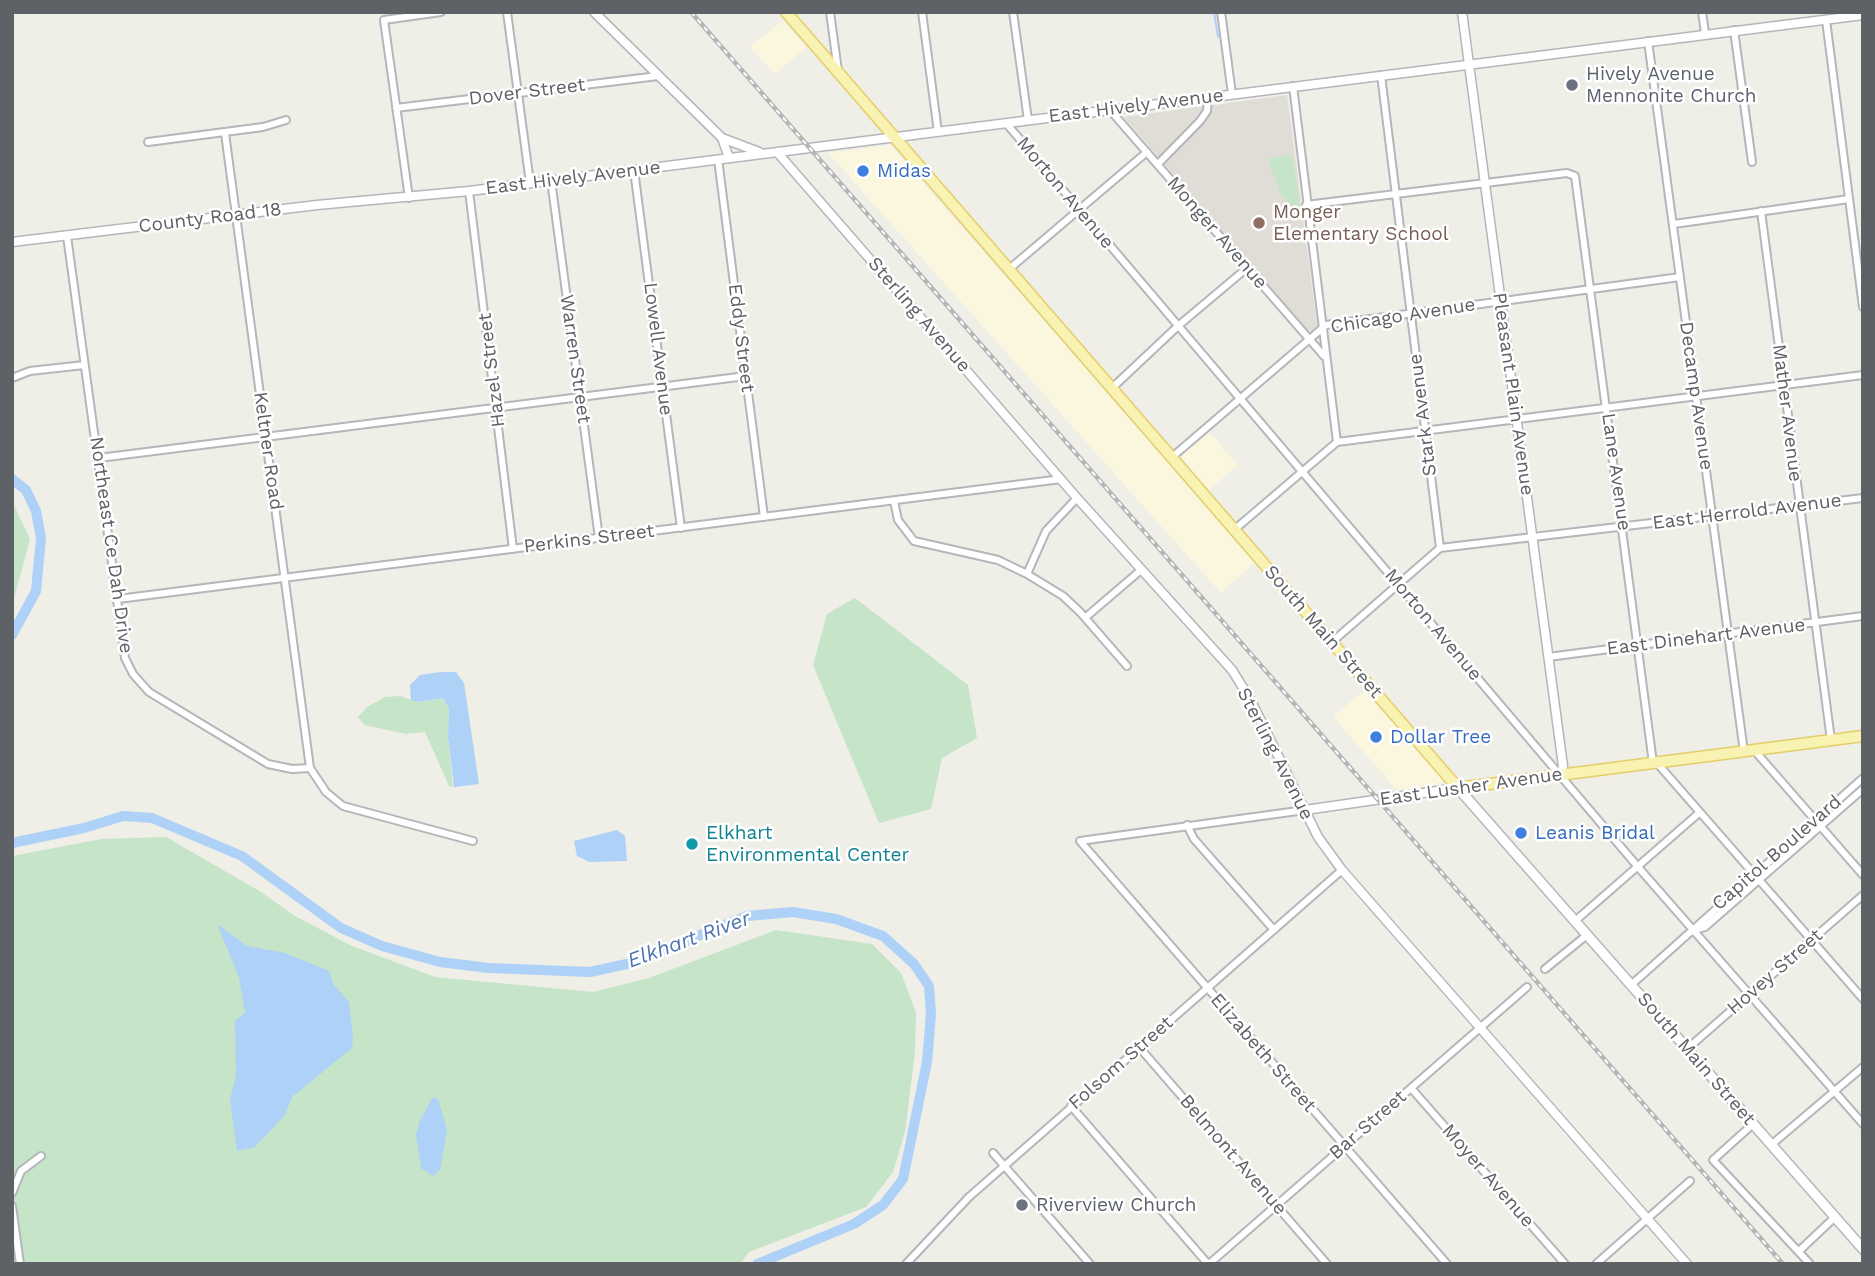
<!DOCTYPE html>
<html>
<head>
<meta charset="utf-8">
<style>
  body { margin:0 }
  #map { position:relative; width:1875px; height:1276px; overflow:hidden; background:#efeee7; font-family:"Work Sans",sans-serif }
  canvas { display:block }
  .frame { position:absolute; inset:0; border:14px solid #5e6165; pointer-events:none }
</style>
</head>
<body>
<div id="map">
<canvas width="1875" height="1276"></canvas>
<div class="frame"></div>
</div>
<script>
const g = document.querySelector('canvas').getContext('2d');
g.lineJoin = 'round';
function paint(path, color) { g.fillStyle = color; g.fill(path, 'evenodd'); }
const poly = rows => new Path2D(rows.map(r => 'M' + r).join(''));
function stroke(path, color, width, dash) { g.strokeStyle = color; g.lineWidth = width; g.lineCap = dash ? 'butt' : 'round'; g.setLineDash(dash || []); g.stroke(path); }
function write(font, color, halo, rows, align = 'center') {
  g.font = font + ' "Work Sans",sans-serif'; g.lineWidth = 5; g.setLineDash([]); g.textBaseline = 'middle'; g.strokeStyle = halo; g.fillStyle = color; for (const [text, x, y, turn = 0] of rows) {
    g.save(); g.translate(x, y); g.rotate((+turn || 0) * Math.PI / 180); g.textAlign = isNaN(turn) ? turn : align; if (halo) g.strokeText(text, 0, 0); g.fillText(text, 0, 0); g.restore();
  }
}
paint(poly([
  [783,20,806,47,775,74,750,47],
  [890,145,1255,562,1221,593,828,153],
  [1209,432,1238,465,1209,490,1180,456],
  [1366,689,1442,778,1442,783,1400,793,1333,717]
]), '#fbf7df');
paint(poly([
  [1287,95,1317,326,1314,332,1306,329,1124,117]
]), '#dfddd5');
paint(poly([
  [1292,154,1300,205,1295,210,1282,196,1268,159],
  [12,501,30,539,12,606],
  [855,598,968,685,977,738,942,758,931,809,879,823,813,665,827,614],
  [400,696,418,702,443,698,449,709,448,737,453,787,449,786,425,732,406,734,365,725,358,717,367,707,385,697],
  [166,837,261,892,295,916,352,946,435,977,593,992,649,978,776,930,872,944,901,973,916,1013,915,1051,905,1132,893,1172,866,1207,749,1252,740,1264,14,1264,12,856,102,839]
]), '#c5e4c8');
paint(poly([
  [440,672,456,672,464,683,479,784,454,787,448,737,449,709,443,698,418,702,411,700,410,685,420,675],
  [617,830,625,836,627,861,589,862,577,856,574,841],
  [217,924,247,946,285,953,329,971,334,985,349,1002,353,1038,352,1048,292,1097,285,1115,255,1147,237,1151,230,1099,236,1075,235,1021,245,1013,239,977],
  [433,1097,438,1099,447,1130,440,1170,433,1176,421,1168,416,1135,420,1120]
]), '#aed1f8');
stroke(poly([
  [1214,12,1218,37]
]), '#aed1f8', 2);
stroke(poly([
  [12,479,26,490,36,511,41,538,36,591,12,635],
  [12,843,84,828,123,816,152,818,242,856,341,928,382,946,440,962,489,968,590,972,631,963,747,916,793,912,836,919,883,936,914,964,929,986,931,1014,927,1062,903,1179,883,1205,854,1224,757,1264]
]), '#aed1f8', 10);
const minor = poly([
  [507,12,530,183],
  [830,12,838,71],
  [922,12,938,132],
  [1013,12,1028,120],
  [1221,12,1232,94],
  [1702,12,1705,33],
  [1826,20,1863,307],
  [1734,30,1752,162],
  [1648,41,1744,752],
  [1381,75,1440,548],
  [1293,86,1337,442],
  [396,108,658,76],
  [1110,110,1324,356],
  [1006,123,1638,867,1863,1124],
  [225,133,310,768],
  [148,142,263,127,286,120],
  [718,159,764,517],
  [1158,164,1200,121,1207,111,1208,97],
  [634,170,681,528],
  [551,180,599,538],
  [469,191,513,549],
  [409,198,384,20,441,12],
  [1306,205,1567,173,1575,176,1653,763],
  [1761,211,1831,740],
  [1674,224,1849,199],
  [67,236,125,658,133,674,149,692,268,764,292,769,310,768,326,792,343,806,473,841],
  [1008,270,1147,152],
  [12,378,30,371,84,365],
  [1111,389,1178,326,1247,268],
  [99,458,746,376],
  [1171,458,1326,325,1680,277],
  [894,501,898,520,914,541,998,560,1027,574,1063,596,1080,612,1127,666],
  [1234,530,1337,442,1863,375],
  [1027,574,1046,531,1077,498],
  [118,599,1061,479],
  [1086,617,1141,570],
  [1332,642,1440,548,1863,498],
  [1548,657,1863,616],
  [1754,750,1863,875],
  [1657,763,1863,999],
  [1305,810,1080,841,1447,1264],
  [1187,825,1194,839,1274,930],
  [1575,921,1699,813],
  [1694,930,1705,927,1863,789],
  [1545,969,1587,935],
  [1631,985,1863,778],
  [1139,1047,1327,1264],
  [1687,1049,1863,895],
  [1411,1088,1565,1264],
  [1071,1106,1208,1264],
  [1753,1124,1713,1160,1810,1264],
  [1771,1145,1863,1067],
  [993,1153,1090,1264],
  [12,1193,21,1171,41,1156],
  [12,1206,20,1264],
  [1799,1251,1835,1217],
  [906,1264,969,1197,1342,870],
  [1209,1264,1527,987],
  [1596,1264,1690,1181]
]);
const tertiary = poly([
  [594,12,722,138,729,158],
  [1462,12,1563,766,1561,775],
  [722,138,759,152],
  [777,152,1077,498,1232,670,1250,699,1318,837,1342,870,1687,1264],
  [12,242,317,205,469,191,1863,15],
  [1305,810,1458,788]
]);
const secondary = poly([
  [1458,788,1863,1249]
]);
const primary = poly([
  [786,12,1458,788,1863,736]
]);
stroke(minor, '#b4b6ba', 10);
stroke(tertiary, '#b4b6ba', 11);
stroke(secondary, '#b5b8bc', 12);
stroke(primary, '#e5ce69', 13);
stroke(minor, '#fff', 6);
stroke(tertiary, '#fff', 8);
stroke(secondary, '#fff', 9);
stroke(primary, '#f8f3b2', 10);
const rail = poly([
  [691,12,1783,1264]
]);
stroke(rail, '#b4b5b5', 4.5);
stroke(rail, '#fff', 2, [5]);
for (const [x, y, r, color] of [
  [1572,85,7,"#6b7280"],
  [863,171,7,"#3f7fe0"],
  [1259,223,7,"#8d6e63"],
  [1376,737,7,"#3f7fe0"],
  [1521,833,7,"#3f7fe0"],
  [692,844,7,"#0f9aa8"],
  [1022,1205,7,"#6b7280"]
]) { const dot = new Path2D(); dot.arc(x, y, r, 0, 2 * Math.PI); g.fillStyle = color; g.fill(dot); stroke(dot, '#fff', 2.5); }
write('19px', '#5b616d', '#fff', [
  ["Hively Avenue",1586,74],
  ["Mennonite Church",1586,96],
  ["Riverview Church",1036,1205]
], 'left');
write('19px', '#5e6165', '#fff', [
  ["Dover Street",527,92,-7],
  ["East Hively Avenue",1136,106,-7],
  ["East Hively Avenue",573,178,-7],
  ["Morton Avenue",1065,193,50],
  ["County Road 18",210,218,-7],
  ["Monger Avenue",1217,233,49],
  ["Sterling Avenue",919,315,49],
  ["Chicago Avenue",1403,316,-9],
  ["Eddy Street",741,338,83],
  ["Lowell Avenue",658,349,83],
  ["Warren Street",575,359,82],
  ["Hazel Street",492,370,-97],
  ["Pleasant Plain Avenue",1513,394,82],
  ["Decamp Avenue",1696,396,82],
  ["Mather Avenue",1787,413,83],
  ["Stark Avenue",1423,415,-97],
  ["Keltner Road",268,451,82],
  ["Lane Avenue",1616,472,82],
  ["East Herrold Avenue",1747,512,-7],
  ["Perkins Street",589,539,-7],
  ["Northeast Ce Dah Drive",111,545,82],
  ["Morton Avenue",1433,625,50],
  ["South Main Street",1323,632,49],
  ["East Dinehart Avenue",1706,637,-7],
  ["Sterling Avenue",1275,754,63],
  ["East Lusher Avenue",1471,787,-8],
  ["Capitol Boulevard",1777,853,-41],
  ["Hovey Street",1775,972,-41],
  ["Elizabeth Street",1263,1053,49],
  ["South Main Street",1696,1059,49],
  ["Folsom Street",1121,1063,-41],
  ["Bar Street",1368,1125,-41],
  ["Belmont Avenue",1233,1155,49],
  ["Moyer Avenue",1488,1176,49]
]);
write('19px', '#366cbe', '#fff', [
  ["Midas",877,171],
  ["Dollar Tree",1390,737],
  ["Leanis Bridal",1535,833]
], 'left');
write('19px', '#785e54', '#fff', [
  ["Monger",1273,212],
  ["Elementary School",1273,234]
], 'left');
write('19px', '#0d838f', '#fff', [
  ["Elkhart",706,833],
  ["Environmental Center",706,855]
], 'left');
write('italic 21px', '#4f76b2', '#fff', [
  ["Elkhart River",689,940,-20]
]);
</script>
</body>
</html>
